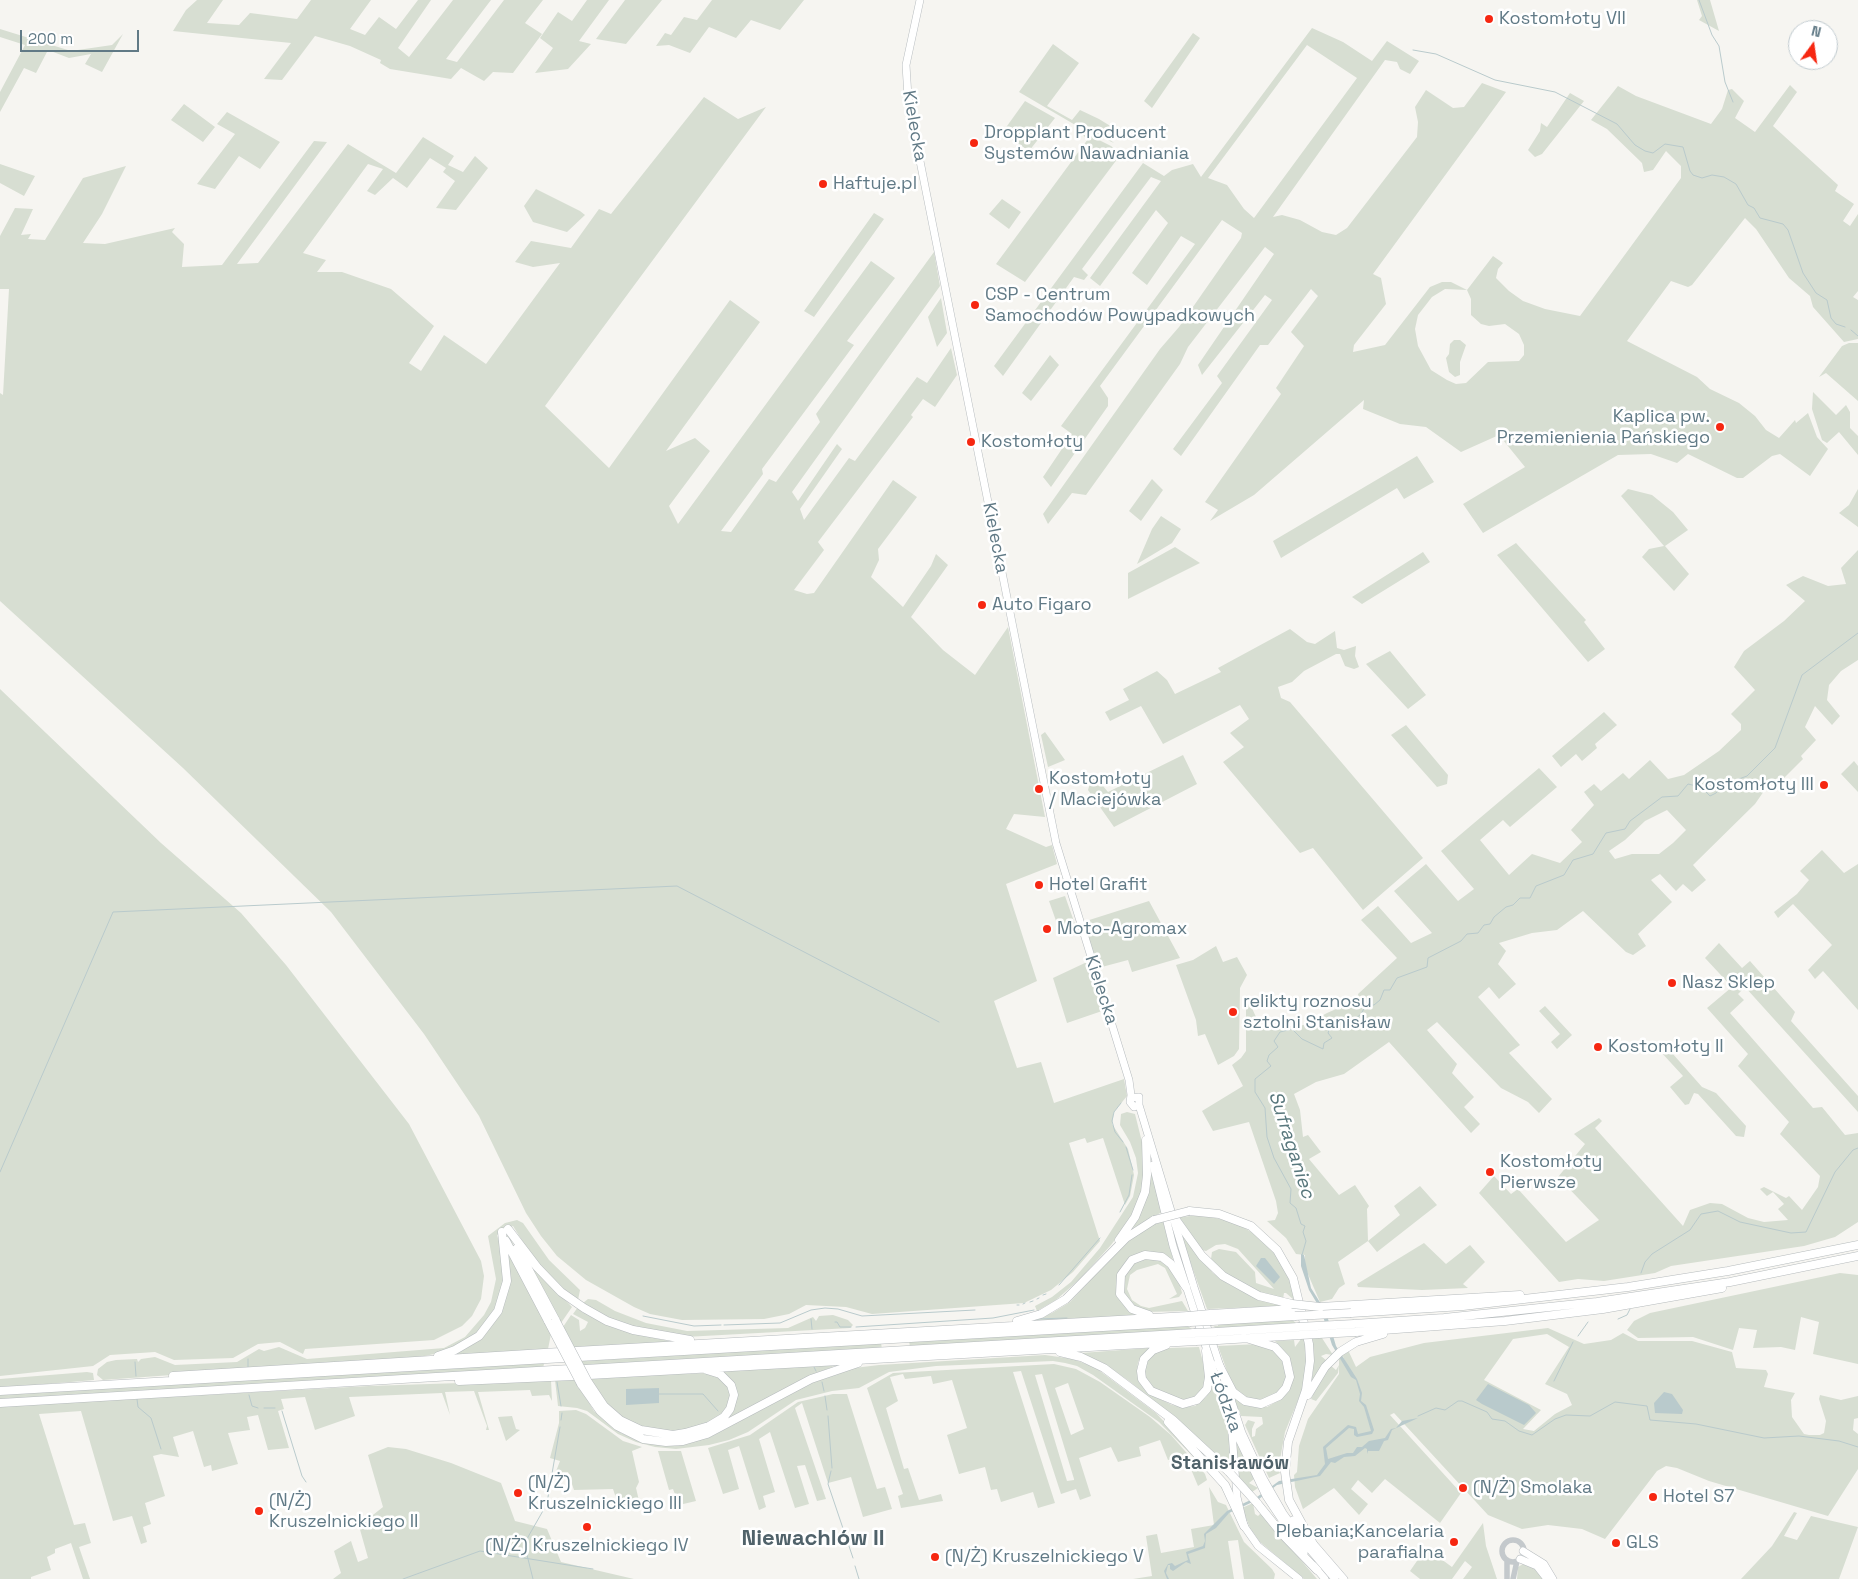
<!DOCTYPE html>
<html>
<head>
<meta charset="utf-8">
<style>
  body { margin:0 }
  #map { position:relative; width:1858px; height:1579px; overflow:hidden; background:#f6f5f1; font-family:"Space Grotesk",sans-serif }
  canvas { display:block }
  .north { position:absolute; left:1788px; top:20px; width:50px; height:50px; box-sizing:border-box; background:#fff; border:1px solid #c0cacf; border-radius:50%; rotate:14deg; font-size:14px; font-weight:700; line-height:20px; text-align:center; color:#617a86 }
  .north::after { content:''; display:block; margin:auto; width:18px; height:22px; background:#f62711; clip-path:polygon(50% 0,100% 100%,50% 72%,0 100%) }
  .scale { position:absolute; left:20px; top:30px; width:119px; height:22px; box-sizing:border-box; border:2px solid #617a86; border-top:0; padding-left:6px; font-size:15px; line-height:18px; white-space:nowrap; color:#617a86; -webkit-text-stroke:4px #fff; paint-order:stroke }
</style>
</head>
<body>
<div id="map">
<canvas width="1858" height="1579"></canvas>
<div class="north">N</div>
<div class="scale">200 m</div>
</div>
<script>
const g = document.querySelector('canvas').getContext('2d');
g.lineJoin = 'round';
function paint(path, color) { g.fillStyle = color; g.fill(path, 'evenodd'); }
const poly = rows => new Path2D(rows.map(r => 'M' + r).join(''));
function stroke(path, color, width, dash) { g.strokeStyle = color; g.lineWidth = width; g.lineCap = dash ? 'butt' : 'round'; g.setLineDash(dash || []); g.stroke(path); }
function write(font, color, halo, rows, align = 'center') {
  g.font = font + ' "Space Grotesk",sans-serif'; g.lineWidth = 5; g.setLineDash([]); g.textBaseline = 'middle'; g.strokeStyle = halo; g.fillStyle = color; for (const [text, x, y, turn = 0] of rows) {
    g.save(); g.translate(x, y); g.rotate((+turn || 0) * Math.PI / 180); g.textAlign = isNaN(turn) ? turn : align; if (halo) g.strokeText(text, 0, 0); g.fillText(text, 0, 0); g.restore();
  }
}
paint(poly([
  [197,0,223,0,207,23,239,25,250,13,297,19,311,0,371,0,350,29,365,35,379,17,396,29,418,0,431,0,398,48,409,57,453,0,491,0,446,59,457,62,504,0,543,0,525,23,542,34,513,73,493,72,484,81,461,68,451,79,390,69,380,63,381,60,350,46,315,36,282,80,264,79,291,43,173,31,186,10],
  [587,0,609,0,579,41,591,44,568,69,535,73,553,48,540,38,558,12,572,21],
  [625,0,662,0,626,44,596,39],
  [712,0,804,0,780,30,751,20,736,38,709,27,690,53,669,45,656,46,665,33,671,35,684,17,697,20],
  [1697,0,1710,0,1719,31,1699,20,1702,16],
  [1312,28,1343,42,1372,61,1387,41,1419,61,1410,74,1400,69,1397,62,1385,60,1273,217,1282,215,1300,220,1322,232,1336,235,1347,228,1417,137,1418,122,1415,107,1426,90,1453,108,1464,107,1482,83,1506,92,1373,274,1381,278,1386,304,1354,345,1353,352,1385,345,1430,287,1442,282,1451,282,1467,290,1493,256,1503,263,1498,269,1496,278,1509,291,1523,301,1545,309,1580,316,1681,178,1681,166,1666,151,1653,170,1644,172,1642,163,1607,129,1591,120,1618,86,1636,96,1711,124,1722,109,1728,90,1732,89,1744,101,1735,118,1755,132,1790,85,1797,92,1773,126,1838,185,1835,191,1854,204,1843,221,1850,226,1858,214,1858,291,1853,297,1858,300,1858,339,1844,342,1813,307,1810,296,1789,278,1756,229,1745,218,1692,285,1688,287,1671,281,1627,341,1697,377,1710,389,1739,403,1755,416,1766,430,1779,438,1795,420,1796,423,1808,413,1817,437,1828,449,1810,476,1780,454,1772,456,1743,478,1737,478,1688,454,1677,463,1651,454,1618,455,1483,533,1463,504,1525,467,1499,435,1461,452,1426,427,1400,424,1363,409,1364,400,1254,495,1210,521,1218,510,1205,502,1281,394,1276,388,1304,346,1291,332,1318,296,1311,289,1268,345,1260,345,1181,456,1173,449,1222,383,1217,376,1272,300,1265,295,1202,375,1198,365,1274,254,1265,247,1188,347,1180,364,1086,495,1072,493,1048,524,1043,514,1160,349,1179,327,1241,238,1242,233,1222,220,1100,386,1108,398,1108,406,1051,487,1043,477,1072,434,1061,426,1195,244,1181,236,1147,285,1132,273,1168,223,1156,210,1100,286,1090,278,1161,181,1151,177,1082,269,1088,275,1084,280,1074,277,1003,376,994,366,1143,163,1164,176,1172,170,1193,164,1201,177],
  [1307,45,1357,78,1254,218,1244,209,1227,185,1208,178],
  [1445,289,1467,290,1471,299,1471,315,1481,324,1489,326,1505,324,1519,334,1524,345,1524,355,1519,361,1488,362,1466,383,1456,384,1447,380,1431,370,1418,346,1415,329,1418,315,1432,297],
  [0,29,71,51,112,45,123,34,102,72,85,64,91,54,69,58,48,50,36,73,24,68,0,112,0,92,25,45,0,37],
  [1193,33,1200,38,1152,108,1144,101],
  [1053,44,1079,63,1047,106,1072,120,1080,110,1099,119,1112,127,1105,136,1114,143,1077,126,1019,92],
  [1570,93,1584,101,1542,154,1535,157,1528,150,1540,131,1541,123,1547,127],
  [704,97,738,119,766,107,545,406,609,468,730,300,760,322,666,451,695,438,710,451,669,506,678,524,871,261,895,278,847,341,854,345,762,469,763,474,721,531,731,532,769,479,776,482,820,422,816,414,934,252,940,286,792,492,798,501,837,444,842,449,800,509,804,520,849,458,855,461,917,377,927,383,951,348,957,375,935,407,923,399,911,415,913,417,818,542,824,550,794,590,807,594,814,593,893,480,917,497,878,549,879,560,871,577,903,607,931,566,936,554,948,565,911,617,943,650,975,675,1008,627,1045,817,1014,814,1006,829,1046,847,1052,845,1057,864,1006,884,1037,981,994,1001,1017,1068,1041,1062,1054,1103,1124,1079,1127,1096,1114,1112,1112,1124,1128,1149,1134,1175,1130,1196,1125,1205,1103,1138,1087,1143,1085,1138,1069,1143,1100,1241,1073,1272,1051,1290,1024,1303,872,1314,846,1307,806,1305,789,1314,764,1319,682,1320,650,1314,634,1307,586,1280,557,1256,541,1236,526,1213,479,1116,424,1034,331,912,183,768,0,601,0,393,3,395,9,289,0,289,0,236,15,208,33,209,21,235,31,234,28,239,45,240,83,178,126,166,102,214,83,243,105,244,175,228,172,232,184,244,182,267,222,265,314,141,327,142,237,264,258,263,348,144,396,173,423,137,454,156,448,165,463,172,475,156,488,168,456,210,436,208,455,181,443,172,446,168,430,158,407,188,393,178,375,195,367,191,383,169,368,164,303,253,326,260,317,272,342,272,391,289,434,326,409,363,421,371,444,335,486,364,560,263,533,267,515,262,531,241,571,248,599,209,611,214],
  [1025,101,1055,118,1029,151,1002,133],
  [184,104,215,127,203,142,171,120],
  [227,112,280,142,260,169,239,156,215,189,197,184,235,134,217,124],
  [1079,130,1111,146,1121,154,1025,282,996,264,1088,139,1078,132],
  [0,164,35,176,24,196,0,183],
  [536,189,580,211,585,215,567,232,533,222,524,206],
  [1002,199,1021,212,1009,229,989,214],
  [874,213,884,219,814,317,804,311],
  [941,298,947,333,937,347,928,317],
  [1454,340,1460,340,1466,345,1460,362,1460,375,1455,377,1449,372,1446,358,1449,354,1450,344],
  [1849,343,1858,343,1858,401,1826,373,1819,377,1842,346],
  [1050,355,1059,365,1031,401,1022,393],
  [1813,392,1836,415,1846,405,1850,412,1850,428,1858,436,1858,455,1839,432,1827,443,1822,440,1812,409],
  [1417,456,1434,482,1404,499,1397,488,1281,558,1273,541],
  [1152,479,1163,490,1141,521,1129,511],
  [1628,489,1652,495,1673,512,1688,530,1665,546,1689,574,1674,591,1642,557,1649,549,1664,546,1621,496],
  [1858,489,1858,527,1839,513,1849,505],
  [1161,516,1181,529,1172,543,1137,564,1152,529],
  [1516,543,1586,620,1584,622,1605,649,1588,662,1497,555],
  [1175,547,1200,563,1128,599,1128,573],
  [1858,550,1858,660,1841,671,1829,685,1827,700,1840,716,1832,725,1815,706,1805,727,1816,740,1801,756,1803,759,1778,784,1774,783,1764,791,1755,804,1693,865,1706,880,1692,892,1683,884,1676,891,1660,874,1651,880,1672,902,1638,934,1646,946,1633,955,1626,952,1583,911,1557,930,1532,933,1499,943,1506,951,1498,964,1516,984,1499,999,1489,987,1478,997,1520,1045,1509,1053,1552,1099,1539,1113,1528,1102,1501,1088,1437,1022,1427,1030,1457,1064,1452,1073,1474,1097,1464,1107,1480,1124,1471,1133,1389,1042,1344,1074,1316,1082,1294,1094,1300,1110,1303,1137,1308,1135,1321,1152,1309,1159,1339,1195,1355,1185,1369,1206,1367,1209,1368,1241,1400,1215,1394,1206,1420,1186,1437,1205,1377,1252,1368,1241,1338,1262,1345,1284,1339,1288,1332,1299,1320,1302,1304,1265,1305,1255,1296,1254,1286,1238,1267,1221,1275,1220,1278,1213,1276,1201,1249,1122,1213,1131,1202,1111,1243,1086,1232,1065,1241,1058,1246,1051,1246,995,1261,1028,1305,1025,1327,1013,1359,999,1358,994,1397,958,1361,920,1378,906,1411,943,1432,933,1394,891,1426,864,1458,901,1474,889,1441,851,1539,768,1557,787,1510,827,1503,820,1480,840,1509,875,1532,854,1560,863,1582,842,1571,830,1594,805,1584,792,1594,784,1601,791,1623,773,1629,779,1650,760,1668,779,1684,775,1719,751,1741,730,1741,724,1731,714,1755,690,1734,667,1744,651,1784,621,1805,601,1786,585,1803,576,1828,586,1846,584,1841,568],
  [1667,810,1686,830,1673,843,1659,854,1632,854,1615,859,1609,851,1625,840,1645,821],
  [1423,552,1430,562,1362,604,1352,597],
  [1290,629,1307,642,1315,644,1335,631,1337,648,1344,650,1356,646,1355,656,1359,667,1354,669,1345,666,1340,654,1336,654,1304,671,1292,682,1278,687,1281,698,1290,702,1423,858,1363,910,1313,848,1300,853,1223,762,1244,747,1230,733,1249,719,1240,705,1163,744,1141,706,1110,721,1105,712,1129,700,1123,689,1157,671,1167,680,1175,694,1221,672,1218,668],
  [1390,651,1426,695,1408,709,1366,664],
  [0,689,161,843,241,913,286,965,409,1124,481,1261,484,1276,481,1299,472,1316,462,1326,434,1340,305,1349,303,1354,280,1342,258,1344,233,1358,174,1360,155,1352,110,1355,93,1366,0,1376],
  [1604,712,1617,725,1595,744,1597,748,1582,761,1576,754,1561,767,1552,756],
  [1406,725,1448,775,1447,784,1437,787,1391,735],
  [1045,732,1065,760,1048,767,1041,735],
  [1183,755,1197,784,1114,827,1088,790,1093,774,1108,792],
  [1854,761,1858,766,1858,792,1841,774],
  [1822,850,1844,873,1858,864,1858,1010,1823,971,1815,979,1808,970,1832,945,1793,904,1778,918,1774,912,1797,894,1809,880,1800,871],
  [1065,896,1077,930,1061,935,1049,901],
  [1149,901,1180,958,1132,972,1128,960,1098,968,1083,922],
  [1719,943,1742,968,1750,961,1795,1012,1791,1021,1858,1096,1858,1112,1745,987,1738,994,1744,1000,1730,1013,1813,1108,1822,1107,1845,1135,1858,1133,1858,1222,1835,1237,1804,1246,1671,1266,1655,1273,1604,1281,1578,1279,1559,1282,1479,1193,1494,1176,1511,1194,1518,1189,1566,1242,1599,1220,1558,1177,1585,1144,1574,1134,1599,1118,1602,1121,1595,1128,1683,1226,1690,1210,1710,1203,1722,1204,1748,1218,1764,1222,1788,1220,1778,1209,1784,1204,1773,1192,1767,1196,1760,1189,1764,1187,1786,1198,1789,1196,1802,1210,1818,1187,1820,1176,1780,1134,1789,1122,1738,1066,1748,1054,1707,1008,1732,987,1705,958],
  [1216,946,1223,962,1237,957,1247,975,1240,988,1239,1049,1234,1056,1218,1065,1205,1034,1198,1036,1196,1020,1176,965,1193,960],
  [1087,962,1102,1011,1067,1023,1053,978],
  [1545,1006,1572,1035,1557,1049,1551,1042,1560,1034,1539,1011],
  [1665,1045,1702,1087,1716,1093,1746,1126,1744,1137,1736,1136,1698,1094,1694,1093,1689,1104,1685,1105,1670,1087,1683,1076,1660,1051],
  [1127,1112,1135,1114,1144,1150,1145,1174,1139,1200,1128,1222,1111,1245,1081,1278,1056,1300,1037,1311,1035,1306,1052,1297,1071,1282,1100,1248,1133,1197,1138,1173,1136,1158,1130,1142,1120,1125,1121,1114],
  [1149,1154,1162,1212,1130,1230,1138,1217],
  [1203,1215,1236,1223,1253,1233,1267,1245,1276,1255,1289,1276,1294,1300,1286,1293,1284,1293,1283,1299,1264,1294,1227,1276,1211,1259,1212,1252,1219,1249,1236,1252,1255,1272,1256,1283,1274,1289,1238,1249,1225,1244,1216,1245,1206,1251,1202,1250,1179,1217],
  [517,1220,523,1223,549,1260,580,1290,578,1300,555,1282,531,1255,513,1226,506,1230,514,1246,512,1247,504,1231,497,1235,502,1250,504,1283,497,1307,478,1333,448,1351,420,1357,103,1380,97,1375,98,1369,107,1362,116,1360,137,1359,138,1362,141,1359,155,1357,175,1365,237,1362,259,1349,264,1351,279,1347,307,1359,444,1348,465,1337,484,1315,491,1302,496,1279,488,1236,505,1223],
  [1164,1221,1174,1264,1168,1258,1130,1258,1119,1271,1117,1279,1119,1299,1131,1313,1139,1317,1025,1322,1052,1313,1070,1302,1123,1245,1151,1225],
  [1177,1225,1186,1241,1213,1273,1230,1285,1251,1295,1284,1306,1207,1309],
  [1424,1243,1446,1264,1470,1245,1485,1262,1463,1284,1468,1288,1422,1290,1358,1287,1357,1284],
  [506,1249,551,1334,548,1349,449,1357,468,1346,502,1307],
  [524,1256,572,1307,561,1323],
  [1151,1257,1164,1261,1178,1278,1182,1293,1179,1297,1169,1299,1177,1294,1165,1268,1158,1264,1137,1270,1130,1275,1127,1289,1132,1300,1141,1306,1149,1308,1182,1301,1188,1311,1145,1312,1138,1310,1123,1294,1122,1286,1125,1272,1134,1262],
  [1840,1273,1858,1275,1858,1364,1813,1354,1819,1322,1801,1317,1795,1350,1781,1347,1753,1348,1757,1330,1739,1328,1733,1350,1693,1337,1638,1338,1627,1330,1634,1321,1650,1313],
  [588,1299,596,1300,615,1311,646,1323,687,1331,788,1328,813,1317,816,1321,819,1316,833,1315,848,1320,853,1325,850,1328,685,1337,640,1330,611,1319,583,1303],
  [578,1307,582,1312,632,1333,678,1343,575,1350,563,1327,571,1315,579,1320,580,1331,585,1328,588,1322,573,1314],
  [1291,1319,1296,1323,1290,1325,1219,1329,1213,1326,1218,1326,1218,1323],
  [1186,1325,1192,1329,1188,1329,1187,1331,910,1347,909,1341],
  [1548,1328,1584,1344,1611,1340,1623,1333,1638,1341,1692,1341,1732,1352,1736,1368,1766,1370,1768,1374,1764,1387,1795,1393,1791,1400,1792,1417,1804,1434,1809,1435,1820,1435,1824,1433,1826,1421,1819,1399,1820,1395,1841,1400,1858,1396,1858,1418,1854,1419,1853,1430,1858,1434,1858,1469,1828,1516,1709,1481,1677,1468,1666,1466,1657,1471,1605,1539,1582,1529,1548,1525,1522,1529,1488,1515,1394,1413,1390,1415,1461,1493,1440,1523,1385,1479,1372,1493,1358,1480,1351,1489,1368,1504,1359,1515,1334,1488,1303,1509,1295,1487,1294,1475,1297,1472,1299,1446,1308,1419,1339,1374,1339,1356,1350,1373,1342,1354,1348,1350,1356,1367,1370,1357,1424,1343],
  [1547,1334,1569,1347,1545,1384,1567,1394,1572,1405,1555,1414,1534,1431,1523,1429,1541,1410,1484,1380,1513,1339],
  [1312,1338,1322,1338,1333,1355,1326,1354,1321,1356,1327,1361,1309,1387,1313,1373],
  [1301,1339,1305,1339,1306,1348,1307,1370,1303,1388,1285,1432,1279,1465,1276,1465,1280,1473,1269,1478,1245,1425,1248,1420,1255,1422,1252,1429,1252,1437,1255,1436,1256,1429,1263,1424,1262,1417,1241,1416,1232,1395,1249,1406,1256,1407,1267,1407,1281,1399,1293,1376,1293,1369,1288,1355,1275,1341,1294,1340,1295,1347],
  [881,1343,882,1349,584,1366,581,1361],
  [1259,1344,1275,1350,1283,1358,1287,1376,1285,1383,1277,1395,1263,1401,1247,1399,1239,1394,1232,1385,1218,1346],
  [1199,1347,1206,1373,1204,1388,1193,1398,1179,1401,1153,1389,1146,1382,1144,1367,1152,1354,1169,1348],
  [1149,1348,1138,1362,1137,1373,1140,1383,1152,1395,1172,1405,1184,1407,1195,1406,1206,1397,1213,1385,1228,1428,1232,1448,1233,1471,1194,1434,1129,1381,1103,1363,1081,1353],
  [1045,1355,1073,1359,1096,1368,1156,1413,1222,1484,1227,1496,1215,1479,1159,1422,1093,1375,1077,1366,1065,1363,1053,1361,936,1366,889,1372,859,1388,832,1391,796,1400,748,1432,729,1440,709,1445,676,1449,655,1447,636,1442,618,1434,587,1411,577,1408,558,1406,555,1380,575,1379,594,1411,621,1433,646,1443,676,1446,710,1437,813,1382,846,1369,879,1365],
  [542,1362,544,1364,543,1368,0,1400,0,1394],
  [844,1362,808,1377,723,1423,686,1437,665,1439,644,1435,633,1431,606,1410,653,1436,714,1426,736,1400,719,1371],
  [1054,1364,1076,1369,1100,1382,1150,1417,1171,1435,1205,1474,1207,1480,1198,1486,1185,1455,1168,1460,1160,1440,1139,1447,1141,1456,1118,1462,1111,1447,1079,1458,1091,1496,1080,1500,1076,1489,1061,1494,1021,1371,1013,1372,1055,1503,1038,1508,1033,1492,1001,1502,997,1489,991,1490,985,1467,959,1474,947,1435,967,1428,952,1380,933,1384,931,1376,905,1379,903,1374,890,1377,898,1401,886,1408,904,1469,908,1468,919,1500,941,1494,943,1501,901,1508,898,1496,903,1494,867,1388,893,1373],
  [1042,1374,1074,1479,1074,1480,1067,1481,1035,1375],
  [1068,1383,1084,1429,1071,1435,1055,1388],
  [1330,1365,1336,1370,1339,1365,1338,1373,1316,1401,1311,1399,1313,1395,1311,1395],
  [87,1372,93,1373,94,1380,0,1388,0,1379],
  [709,1373,727,1383,732,1395,725,1412,714,1421,683,1432,654,1432,625,1420,602,1399,590,1377],
  [551,1380,552,1401,549,1395,532,1396,530,1390,478,1392,489,1430,486,1430,487,1426,474,1391,445,1392,450,1415,442,1393,349,1397,355,1416,315,1430,305,1397,281,1399,284,1409,278,1411,289,1448,268,1450,258,1415,247,1417,250,1430,228,1433,238,1464,212,1471,211,1465,204,1467,193,1431,173,1437,179,1457,161,1454,153,1456,165,1496,145,1503,151,1524,143,1527,147,1542,141,1544,132,1516,113,1521,81,1411,39,1414,74,1525,85,1523,91,1543,79,1547,90,1579,83,1579,71,1543,55,1549,55,1553,47,1557,51,1570,31,1577,31,1579,0,1579,0,1406,369,1386],
  [833,1394,847,1394,877,1489,885,1487,892,1509,863,1517,851,1477,828,1483,802,1403,795,1408,826,1499,817,1501,805,1465,797,1466,809,1504,795,1508,770,1432,759,1439,775,1492,763,1496,766,1507,759,1510,739,1446,728,1450,739,1489,723,1494,708,1448,750,1435,798,1402],
  [576,1410,586,1414,623,1441,642,1447,632,1451,639,1482,636,1488,640,1505,620,1510,613,1489,574,1490,568,1472,555,1474,560,1461,550,1458,559,1423,559,1411],
  [512,1416,516,1429,520,1430,506,1441,498,1417],
  [1236,1440,1254,1479,1249,1483,1258,1488,1252,1492,1238,1477],
  [388,1447,406,1449,451,1463,501,1483,515,1521,547,1529,561,1562,634,1579,333,1579,341,1573,334,1551,351,1541,358,1562,368,1558,359,1526,383,1507,368,1455],
  [658,1451,681,1451,696,1501,679,1505,673,1489,669,1490],
  [1209,1487,1218,1502,1226,1505,1244,1542,1272,1569,1275,1574,1274,1579,1244,1579,1238,1540,1228,1541,1234,1579,1133,1579,1152,1576,1146,1536,1157,1534,1161,1553,1194,1547,1191,1529,1214,1525],
  [1253,1503,1255,1514,1258,1516,1261,1513,1317,1579,1304,1579,1260,1542,1250,1528,1242,1508],
  [1794,1512,1797,1513,1784,1536,1797,1540,1811,1516,1858,1527,1839,1579,1741,1579,1772,1546],
  [1483,1523,1486,1546,1497,1579,1463,1579,1472,1567,1465,1561,1452,1579,1420,1579,1410,1571,1426,1548,1452,1567],
  [1523,1564,1534,1568,1543,1579,1517,1579,1518,1567]
]), '#d7ded2');
paint(poly([
  [1301,1254,1304,1255,1311,1288,1326,1312,1336,1346,1357,1379,1362,1393,1361,1401,1366,1405,1374,1430,1372,1434,1357,1437,1354,1435,1354,1429,1349,1428,1326,1448,1328,1459,1347,1453,1353,1453,1357,1447,1362,1447,1369,1441,1385,1438,1391,1429,1396,1428,1402,1421,1418,1418,1392,1430,1388,1440,1384,1441,1379,1451,1368,1451,1367,1454,1367,1449,1365,1448,1355,1456,1344,1457,1335,1463,1331,1462,1320,1476,1277,1485,1259,1499,1229,1513,1216,1528,1206,1534,1205,1548,1188,1554,1191,1564,1186,1562,1173,1571,1170,1569,1170,1565,1168,1565,1166,1573,1169,1579,1167,1579,1164,1571,1168,1564,1172,1563,1175,1566,1188,1560,1186,1552,1203,1546,1205,1541,1204,1534,1227,1511,1257,1497,1279,1481,1317,1475,1325,1464,1323,1447,1348,1425,1356,1427,1358,1434,1371,1431,1364,1407,1359,1401,1360,1394,1356,1380,1351,1377,1332,1345,1321,1310,1309,1290,1301,1266],
  [1261,1258,1265,1258,1280,1277,1274,1284,1256,1266],
  [1488,1384,1529,1405,1536,1413,1524,1425,1482,1404,1476,1400],
  [659,1388,659,1403,626,1405,626,1389],
  [1664,1392,1672,1394,1683,1410,1682,1414,1655,1413,1654,1403]
]), '#b9cacc');
stroke(poly([
  [1699,0,1712,35,1719,46,1725,82,1733,102],
  [1413,50,1436,54,1495,80,1555,92,1617,124,1635,145,1645,151,1653,153,1665,144,1683,147,1690,171,1693,175,1702,178,1712,175,1724,177,1736,184,1748,205,1754,208,1760,218,1783,224,1788,230,1803,273,1816,293,1827,300,1831,318,1836,324,1845,327],
  [1851,330,1858,336],
  [1121,1103,1114,1112,1112,1121,1115,1132,1123,1142],
  [1126,1147,1133,1170],
  [0,1172,113,912,677,886,939,1022],
  [1120,1212,1129,1195,1132,1175],
  [1302,1255,1306,1241,1303,1232,1305,1226,1301,1224,1296,1208,1290,1203,1291,1189,1274,1158,1267,1137,1265,1108,1255,1092,1255,1079,1271,1066,1267,1061,1269,1055,1278,1047,1274,1041,1280,1032,1292,1029,1302,1039,1323,1049,1324,1043,1332,1038,1328,1033,1330,1027,1334,1027,1338,1022,1347,1022,1348,1018,1354,1020,1361,1014,1366,1005,1374,1005,1380,1000,1384,990,1390,990,1397,978,1427,967,1428,958,1461,941,1467,934,1478,933,1484,925,1490,924,1494,917,1506,907,1513,905,1520,898,1530,898,1536,886,1564,875,1573,860,1593,854,1606,833,1625,829,1630,821,1662,797,1678,796,1688,784,1701,787,1710,796,1716,793,1725,784,1747,776,1775,748,1802,675,1858,633],
  [1641,1273,1645,1262,1652,1254,1690,1230,1701,1214,1718,1211,1740,1222,1791,1233,1806,1232,1835,1172,1853,1150,1858,1148],
  [1059,1285,1100,1238],
  [1043,1295,1046,1294],
  [1037,1299,1039,1298],
  [1030,1302,1033,1301],
  [1023,1304,1025,1303],
  [1017,1305,1019,1305],
  [643,1316,694,1326,721,1325],
  [811,1319,812,1329],
  [1037,1319,1067,1318],
  [1618,1319,1627,1315,1630,1309],
  [835,1322,837,1322,840,1327,851,1327],
  [724,1325,780,1323,811,1310,825,1308,838,1309,862,1316,975,1310],
  [856,1327,993,1318,1034,1310],
  [1578,1336,1588,1322],
  [135,1362,136,1376],
  [248,1367,248,1359],
  [814,1367,816,1371],
  [1554,1381,1573,1342],
  [557,1382,561,1406],
  [822,1382,824,1391],
  [659,1394,703,1394,718,1411],
  [249,1395,252,1406,258,1408],
  [825,1396,827,1410],
  [137,1399,138,1407,151,1418,161,1449],
  [264,1408,275,1408],
  [282,1411,302,1476,306,1482],
  [828,1416,832,1468],
  [1418,1416,1436,1408,1445,1410,1458,1401,1462,1401,1487,1412,1492,1419,1505,1421,1519,1431,1532,1435,1555,1419,1566,1415,1590,1416,1615,1402,1647,1406,1650,1420,1696,1424,1764,1438,1799,1436,1839,1441,1858,1447],
  [561,1420,562,1413],
  [831,1471,828,1484,853,1558],
  [547,1503,560,1427],
  [855,1566,859,1579],
  [403,1579,480,1551,593,1569],
  [533,1579,525,1547,528,1537,544,1509]
]), '#b9cacc', 1);
const major = poly([
  [920,0,906,65,908,97,914,131,1056,843,1129,1080,1131,1095,1130,1102,1134,1107,1139,1105,1139,1097,1131,1098],
  [1139,1105,1194,1287,1242,1433,1263,1478,1283,1513,1306,1545,1335,1579],
  [1153,1165,1173,1246,1229,1418,1266,1496,1304,1553],
  [1232,1433,1237,1497,1244,1526,1258,1546,1299,1579],
  [1293,1520,1344,1579],
  [1523,1551,1544,1564,1553,1579],
  [1520,1559,1537,1566,1547,1579],
  [1314,1566,1325,1579]
]);
const highway = poly([
  [1189,1211,1219,1214,1251,1226,1277,1250,1293,1278,1309,1344,1310,1361,1306,1390,1288,1442,1285,1472,1289,1500,1313,1544],
  [1174,1217,1202,1256,1223,1276,1259,1296,1292,1304],
  [508,1229,537,1267,561,1292,584,1308,607,1321,633,1330,690,1340],
  [1119,1240,1135,1217,1145,1192,1147,1175,1146,1140],
  [506,1241,548,1321],
  [517,1248,556,1321],
  [1320,1307,1520,1295],
  [1351,1313,1463,1306,1628,1287,1728,1271,1858,1245],
  [1210,1314,1294,1309],
  [1149,1315,1132,1309,1120,1294,1121,1275,1132,1260,1145,1255,1162,1257,1171,1264,1186,1287],
  [1017,1321,1041,1314,1066,1299,1126,1238,1154,1220],
  [1212,1321,1295,1316],
  [1354,1324,1444,1318,1597,1302,1730,1282,1858,1256],
  [1216,1332,1298,1327],
  [1356,1332,1505,1321,1603,1309,1722,1288],
  [1218,1340,1300,1335],
  [1166,1345,1153,1350,1144,1359,1141,1371,1142,1379,1151,1391,1183,1404,1197,1400,1207,1389,1209,1377,1206,1351],
  [576,1351,1188,1316],
  [1060,1352,1081,1357,1104,1368,1173,1420,1229,1472],
  [438,1356,455,1350,479,1336,498,1311,507,1281,502,1232],
  [579,1357,1190,1322],
  [1218,1363,1233,1392,1245,1401,1261,1404,1279,1396,1286,1388,1290,1377,1286,1359,1275,1347,1246,1338],
  [585,1369,1194,1333],
  [589,1375,1196,1341],
  [173,1376,560,1352],
  [459,1381,573,1376],
  [588,1382,604,1406,620,1420,641,1430,673,1435,685,1433,709,1426,724,1417,730,1409,734,1395,731,1385,720,1374,707,1370],
  [581,1384,600,1411,617,1426,643,1439,666,1442,683,1441,707,1434,811,1379,858,1363],
  [0,1391,564,1358],
  [1308,1395,1325,1367,1340,1352,1356,1342,1383,1334],
  [0,1403,570,1369],
  [1168,1422,1225,1485,1244,1526],
  [1257,1503,1283,1535,1317,1570]
]);
stroke(major, '#b7bcbf', 8);
stroke(highway, '#b6bbbd', 9);
stroke(poly([
  '1502 1551a11 11 0 1 1 22 0a11 11 0 1 1-22 0Z',
  [1507,1579,1507,1561],
  [1513,1579,1517,1561]
]), '#c4c9cc', 5.5);
stroke(major, '#fff', 7);
stroke(highway, '#fff', 8);
const highwayBridge = poly([
  [1154,1220,1189,1211],
  [1292,1304,1320,1307],
  [1188,1316,1210,1314],
  [1295,1316,1351,1313],
  [548,1321,581,1384],
  [556,1321,588,1382],
  [1190,1322,1212,1321],
  [1298,1327,1354,1324],
  [1194,1333,1216,1332],
  [1300,1335,1356,1332],
  [1196,1341,1218,1340],
  [1229,1472,1257,1503]
]);
stroke(highwayBridge, '#b6bbbd', 9, []);
stroke(highwayBridge, '#fff', 8);
for (const [x, y, r, color] of [
  [1489,19,5,"#f62711"],
  [974,143,5,"#f62711"],
  [823,184,5,"#f62711"],
  [975,305,5,"#f62711"],
  [1720,427,5,"#f62711"],
  [971,442,5,"#f62711"],
  [982,605,5,"#f62711"],
  [1824,785,5,"#f62711"],
  [1039,789,5,"#f62711"],
  [1039,885,5,"#f62711"],
  [1047,929,5,"#f62711"],
  [1672,983,5,"#f62711"],
  [1233,1012,5,"#f62711"],
  [1598,1047,5,"#f62711"],
  [1490,1172,5,"#f62711"],
  [1463,1488,5,"#f62711"],
  [518,1493,5,"#f62711"],
  [1653,1497,5,"#f62711"],
  [259,1511,5,"#f62711"],
  [587,1527,5,"#f62711"],
  [1454,1542,5,"#f62711"],
  [1616,1543,5,"#f62711"],
  [935,1557,5,"#f62711"]
]) { const dot = new Path2D(); dot.arc(x, y, r, 0, 2 * Math.PI); g.fillStyle = color; g.fill(dot); stroke(dot, '#fff', 2); }
write('18px', '#617a86', '#fff', [
  ["Kostomłoty VII",1499,19],
  ["Dropplant Producent",984,133],
  ["Systemów Nawadniania",984,154],
  ["Haftuje.pl",833,184],
  ["CSP - Centrum",985,295],
  ["Samochodów Powypadkowych",985,316],
  ["Kaplica pw.",1710,417,"right"],
  ["Przemienienia Pańskiego",1710,438,"right"],
  ["Kostomłoty",981,442],
  ["Auto Figaro",992,605],
  ["Kostomłoty",1049,779],
  ["/ Maciejówka",1049,800],
  ["Kostomłoty III",1814,785,"right"],
  ["Hotel Grafit",1049,885],
  ["Moto-Agromax",1057,929],
  ["Nasz Sklep",1682,983],
  ["relikty roznosu",1243,1002],
  ["sztolni Stanisław",1243,1023],
  ["Kostomłoty II",1608,1047],
  ["Kostomłoty",1500,1162],
  ["Pierwsze",1500,1183],
  ["(N/Ż)",528,1483],
  ["Kruszelnickiego III",528,1504],
  ["(N/Ż) Smolaka",1473,1488],
  ["Hotel S7",1663,1497],
  ["(N/Ż)",269,1501],
  ["Kruszelnickiego II",269,1522],
  ["Plebania;Kancelaria",1444,1532,"right"],
  ["parafialna",1444,1553,"right"],
  ["GLS",1626,1543],
  ["(N/Ż) Kruszelnickiego IV",587,1546,"center"],
  ["(N/Ż) Kruszelnickiego V",945,1557]
], 'left');
write('18px', '#617a86', '#fff', [
  ["Kielecka",914,126,80],
  ["Kielecka",995,538,79],
  ["Kielecka",1101,990,72],
  ["Łódzka",1225,1402,70]
]);
write('italic 19px', '#58777c', '#fff', [
  ["Sufraganiec",1291,1145,72]
]);
write('bold 19px', '#50626a', '#fff', [
  ["Stanisławów",1230,1464]
]);
write('bold 22px', '#50626a', '#fff', [
  ["Niewachlów II",813,1539]
]);
</script>
</body>
</html>
